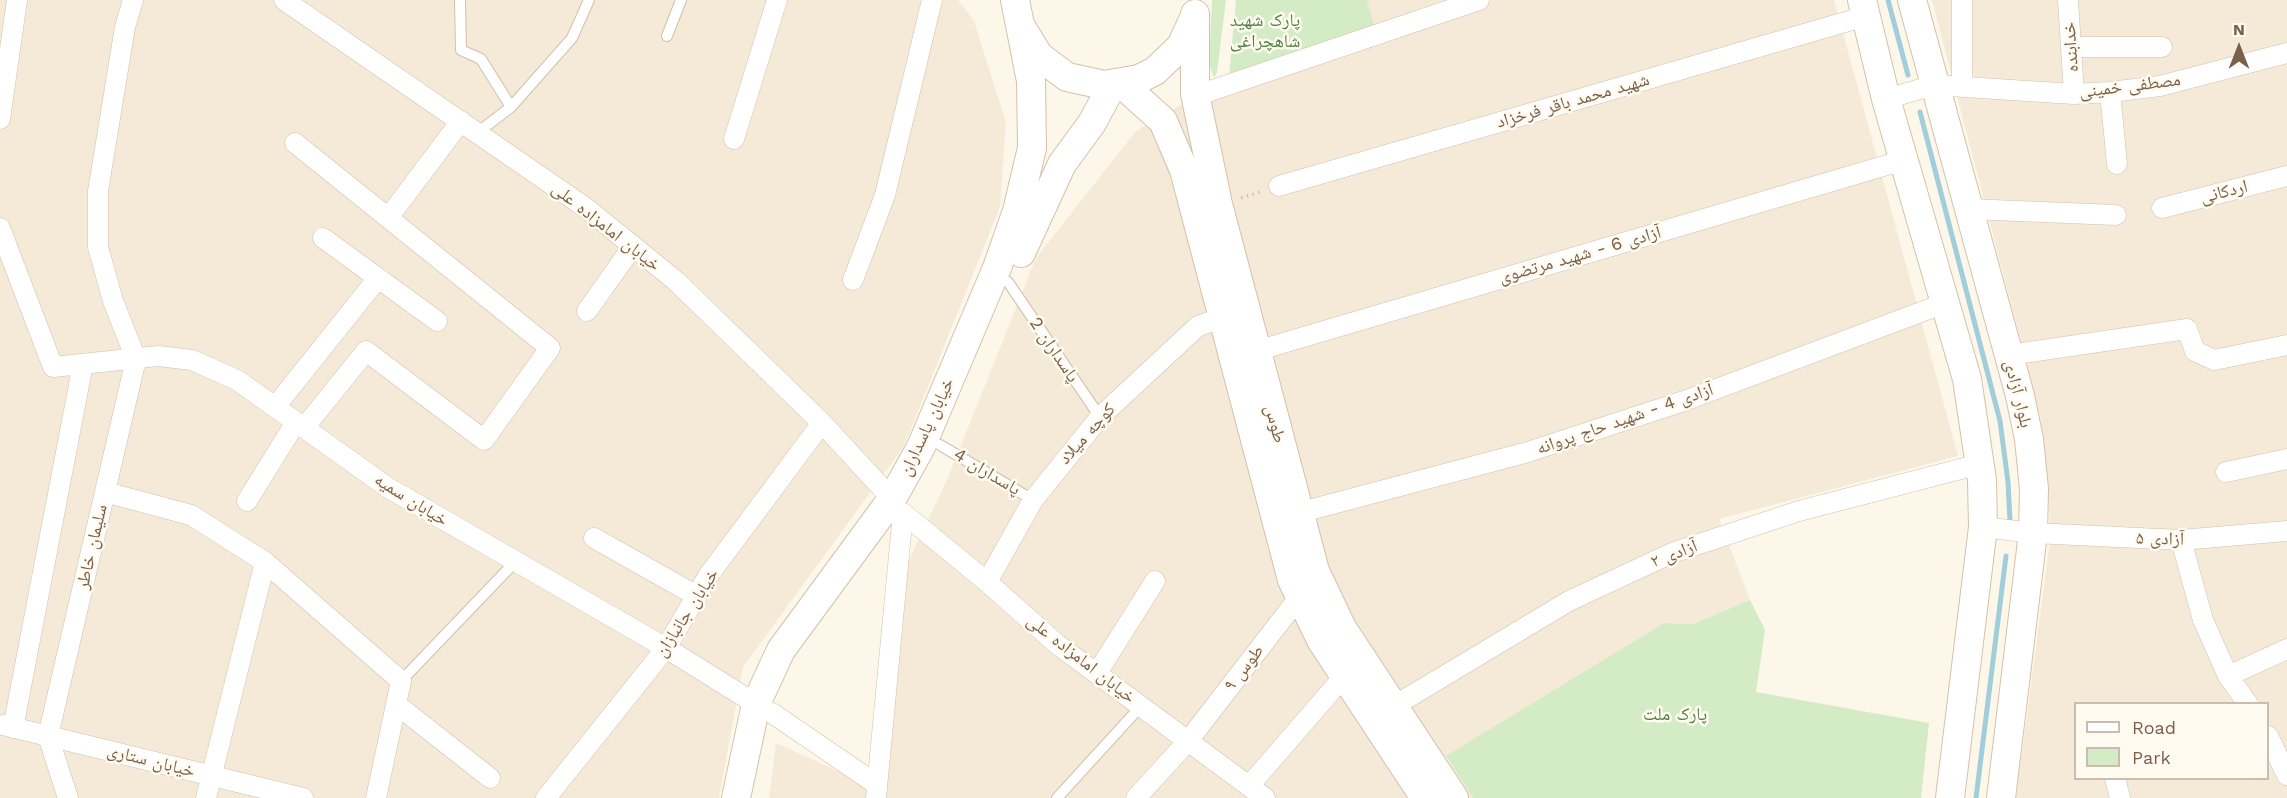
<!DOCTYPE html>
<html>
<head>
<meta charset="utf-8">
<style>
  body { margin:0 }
  #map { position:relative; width:2287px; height:798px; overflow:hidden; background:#fdf7e9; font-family:"Work Sans",sans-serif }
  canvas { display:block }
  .legend { position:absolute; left:2074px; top:702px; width:195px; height:78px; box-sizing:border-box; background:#fffbf1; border:2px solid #cabdaf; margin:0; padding:8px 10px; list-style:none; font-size:18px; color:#7a5f4b }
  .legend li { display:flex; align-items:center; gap:12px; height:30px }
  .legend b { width:30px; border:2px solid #cabdaf }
  .north { position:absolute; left:2209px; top:18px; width:60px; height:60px; -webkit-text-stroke:4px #fffbf1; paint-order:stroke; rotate:0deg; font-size:16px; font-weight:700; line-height:24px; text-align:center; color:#7a5f4b }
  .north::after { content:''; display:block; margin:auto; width:21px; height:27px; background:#7a5f4b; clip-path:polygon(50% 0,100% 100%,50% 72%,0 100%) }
</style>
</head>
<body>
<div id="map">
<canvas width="2287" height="798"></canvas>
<ul class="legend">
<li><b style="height:8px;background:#fff"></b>Road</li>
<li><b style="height:16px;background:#d3ecc6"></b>Park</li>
</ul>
<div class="north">N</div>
</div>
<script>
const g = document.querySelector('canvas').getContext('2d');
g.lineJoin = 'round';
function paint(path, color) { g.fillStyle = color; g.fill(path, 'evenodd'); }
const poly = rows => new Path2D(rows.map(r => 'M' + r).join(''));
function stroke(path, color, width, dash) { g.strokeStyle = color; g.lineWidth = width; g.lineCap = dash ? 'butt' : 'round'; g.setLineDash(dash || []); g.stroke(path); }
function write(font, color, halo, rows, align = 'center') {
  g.font = font + ' "Work Sans","Noto Naskh Arabic",sans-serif'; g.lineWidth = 5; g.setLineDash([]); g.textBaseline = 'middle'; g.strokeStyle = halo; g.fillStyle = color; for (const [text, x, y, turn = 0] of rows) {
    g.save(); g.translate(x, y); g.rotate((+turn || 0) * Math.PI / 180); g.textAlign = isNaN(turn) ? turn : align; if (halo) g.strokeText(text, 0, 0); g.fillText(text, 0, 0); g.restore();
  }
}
paint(poly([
  [0,0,958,0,974,21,1006,123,1000,207,904,446,743,667,719,798,0,798],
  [1367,0,1834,0,1958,456,1719,519,1750,600,1693,624,1664,623,1446,757,1473,798,769,798,776,743,884,792,906,566,947,480,1036,258,1136,131,1229,77,1373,25],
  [1932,0,2287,0,2287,798,2016,798,2051,533,2041,419],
  [2076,704,2268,704,2268,778,2076,778]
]), '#f5ead7');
paint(poly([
  [1212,0,1226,0,1217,72,1214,78,1209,63],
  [1236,0,1367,0,1374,25,1229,77],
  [1750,600,1765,630,1756,692,1929,723,1921,798,1473,798,1446,756,1664,623,1693,624]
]), '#d3ecc6');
stroke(poly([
  [1888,0,1908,75],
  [1920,112,2000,421,2008,482,2010,521],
  [1976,798,2006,556]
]), '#a2cddb', 5);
const lane = poly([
  [460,0,461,50,481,59,511,107],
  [667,36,681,0],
  [477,133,511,107,572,38,589,0],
  [1008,282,1100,417],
  [940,445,1033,500],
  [401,681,515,562],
  [1057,798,1141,706]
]);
const street = poly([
  [284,0,586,208,676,281,822,423,892,499],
  [1962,0,1962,85],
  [2068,0,2074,94],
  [2071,47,2162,47],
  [1207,92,1479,0],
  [2110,92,2117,164],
  [1886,99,1934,85,2074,94,2110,92,2160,86,2287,53],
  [0,119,17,0],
  [734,139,777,0],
  [295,143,550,348,484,440,366,351,304,428],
  [1279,186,1866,16],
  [2162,208,2287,176],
  [1968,209,2116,215],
  [388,218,461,121],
  [0,228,53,367,158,356,192,360,237,380,387,487,666,648,756,704],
  [323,238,437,321],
  [853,280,885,195,932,0],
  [587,311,633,246],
  [1256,351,1904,160],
  [2009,355,2187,329,2195,351,2214,360,2287,345],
  [275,407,378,278],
  [2226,472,2287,459],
  [105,492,191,515,265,562,401,681,376,798],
  [247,501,296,422],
  [903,513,987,582,1058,645,1265,798],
  [1298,513,1528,452,1687,400,1945,303],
  [1983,527,2033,533,2181,540,2287,531],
  [594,538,697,596],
  [2181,540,2203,620,2228,676,2248,704],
  [987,582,1033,500,1100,417,1198,326,1222,318],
  [1097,673,1155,581],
  [2228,676,2287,649],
  [396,704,490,778],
  [1394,706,1569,601,1672,553,1799,511,1980,464],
  [772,713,876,784],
  [3,725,303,798],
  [13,728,83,364],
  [2268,736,2287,775],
  [2115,778,2120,798],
  [1249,786,1345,675],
  [68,798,48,736,136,359,113,301,98,247,98,191,125,27,133,0],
  [206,798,265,562],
  [546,798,666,648,708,576,822,423],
  [876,798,903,513],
  [1136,798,1188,741,1300,596]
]);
const secondary = poly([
  [1015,0,1020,25,1039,56,1067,77,1104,85,1139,79,1155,71,1181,46,1194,18],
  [1862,0,1886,99,1967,379,1982,480,1983,527,1950,798],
  [1912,0,2020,396,2029,439,2034,489,2033,533,2001,798],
  [1195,14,1195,94,1218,204,1315,571,1342,628,1454,798],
  [1122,84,1163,121,1184,170,1292,580,1321,640,1425,798],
  [1021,253,1062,164,1092,123,1113,84],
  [736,798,756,704,781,650,892,499,921,447,997,268,1017,211,1032,148,1031,81,1020,25]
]);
stroke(lane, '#d1c0ae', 12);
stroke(street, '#d1c0ae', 21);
stroke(secondary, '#d4c1ab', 30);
stroke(poly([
  [1241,198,1263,191]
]), '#dabca2', 3, [1.5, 4.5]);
stroke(lane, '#fff', 10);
stroke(street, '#fff', 20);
stroke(secondary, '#fff', 28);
write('18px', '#4f8042', '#fffbf1', [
  ["پارک شهید",1265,21],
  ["شاهچراغی",1265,42],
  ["پارک ملت",1675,715]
]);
write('18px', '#7a5f4b', '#fffbf1', [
  ["خدابنده",2071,47,-94],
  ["مصطفی خمینی",2130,86,-7],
  ["شهید محمد باقر فرخزاد",1573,101,-16],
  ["اردکانی",2224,192,-14],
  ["خیابان امامزاده علی",606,227,38],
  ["آزادی 6 - شهید مرتضوی",1580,255,-16],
  ["پاسداران 2",1054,350,56],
  ["بلوار آزادی",2018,394,76],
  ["آزادی 4 - شهید حاج پروانه",1625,419,-19],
  ["طوس",1275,424,75],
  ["خیابان پاسداران",927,427,-65],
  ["کوچه میلاد",1087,434,-48],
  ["پاسداران 4",987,472,31],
  ["خیابان سمیه",411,500,32],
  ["آزادی ۵",2160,539,1],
  ["سلیمان خاطر",92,547,-77],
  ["آزادی ۲",1674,554,-21],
  ["خیابان جانبازان",687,613,-57],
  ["خیابان امامزاده علی",1081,659,38],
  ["طوس ۹",1244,668,-52],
  ["خیابان ستاری",151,761,14]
]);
</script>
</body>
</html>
